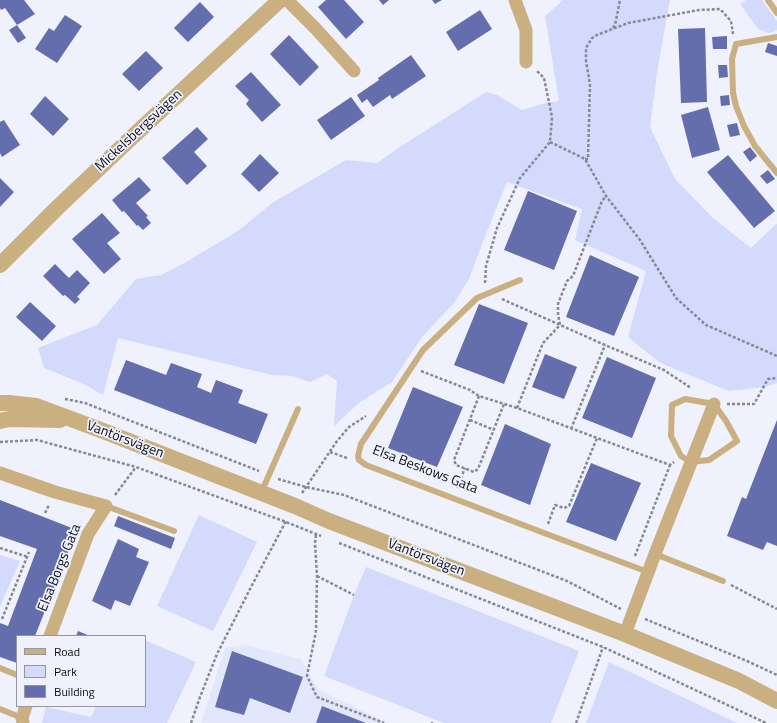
<!DOCTYPE html>
<html>
<head>
<meta charset="utf-8">
<style>
  body { margin:0 }
  #map { position:relative; width:777px; height:723px; overflow:hidden; background:#eff1fd; font-family:"Titillium Web",sans-serif }
  canvas { display:block }
  .legend { position:absolute; left:16px; top:635px; width:130px; height:72px; box-sizing:border-box; background:#eff1fd; border:1px solid #9597a0; margin:0; padding:5px 7px; list-style:none; font-size:12px; color:#0d0f15 }
  .legend li { display:flex; align-items:center; gap:8px; height:20px }
  .legend b { width:20px; border:1px solid #9597a0 }
</style>
</head>
<body>
<div id="map">
<canvas width="777" height="723"></canvas>
<ul class="legend">
<li><b style="height:5px;background:#cab080"></b>Road</li>
<li><b style="height:11px;background:#d3dafc"></b>Park</li>
<li><b style="height:11px;background:#656eac"></b>Building</li>
</ul>
</div>
<script>
const g = document.querySelector('canvas').getContext('2d');
g.lineJoin = 'round';
function paint(path, color) { g.fillStyle = color; g.fill(path, 'evenodd'); }
const poly = rows => new Path2D(rows.map(r => 'M' + r).join(''));
function stroke(path, color, width, dash) { g.strokeStyle = color; g.lineWidth = width; g.lineCap = dash ? 'butt' : 'round'; g.setLineDash(dash || []); g.stroke(path); }
function write(font, color, halo, rows, align = 'center') {
  g.font = font + ' "Titillium Web",sans-serif'; g.lineWidth = 3.5; g.setLineDash([]); g.textBaseline = 'middle'; g.strokeStyle = halo; g.fillStyle = color; for (const [text, x, y, turn = 0] of rows) {
    g.save(); g.translate(x, y); g.rotate((+turn || 0) * Math.PI / 180); g.textAlign = isNaN(turn) ? turn : align; if (halo) g.strokeText(text, 0, 0); g.fillText(text, 0, 0); g.restore();
  }
}
paint(poly([
  [246,645,301,659,319,690,388,723,201,723,225,648]
]), '#e3e7fc');
paint(poly([
  [563,0,670,0,658,66,650,127,675,179,713,218,751,248,776,224,777,224,777,383,764,387,729,391,660,363,628,337,646,271,575,240,582,209,507,182,484,239,469,279,454,303,422,337,392,382,360,402,334,426,337,381,327,374,310,382,292,376,272,375,118,338,103,395,84,384,44,368,38,348,97,325,136,279,161,275,186,262,238,231,272,203,346,160,377,163,400,147,486,92,497,95,522,110,545,103,559,101,545,16],
  [746,0,762,0,777,21,777,30,769,33,758,29,740,4],
  [199,515,257,542,213,631,157,606],
  [0,555,20,561,0,606],
  [366,567,579,651,551,723,444,723,324,676,354,595],
  [145,640,196,662,167,723,42,723,46,707,91,717,96,706,145,706],
  [609,662,737,723,586,723]
]), '#d3dafc');
paint(poly([
  [0,0,24,0,35,14,17,25,5,8,1,10,0,8],
  [326,0,344,0,364,22,346,39,318,7],
  [379,0,389,0,383,5],
  [432,0,442,0,435,4],
  [200,2,214,17,188,42,174,28],
  [480,10,492,29,458,51,446,32],
  [65,15,82,26,57,63,35,49,49,28,54,31],
  [17,25,26,38,18,43,9,30],
  [705,28,707,102,681,103,678,29],
  [289,35,319,67,300,86,270,54],
  [727,36,727,49,713,49,712,37],
  [768,43,777,46,777,56,765,52],
  [146,51,163,68,139,91,122,74],
  [411,55,426,76,392,99,390,95,373,107,367,99,362,103,357,95,379,80,378,78],
  [718,65,727,65,728,77,719,78],
  [251,72,281,105,262,122,246,104,249,100,235,86],
  [729,95,730,105,721,106,720,96],
  [45,96,69,119,53,136,30,114],
  [351,97,365,116,331,140,317,120],
  [708,107,720,150,692,158,681,115],
  [4,120,20,145,2,157,0,153,0,122],
  [737,123,740,135,730,137,727,125],
  [197,127,208,139,194,152,207,166,187,185,162,158],
  [750,147,757,156,750,162,743,152],
  [260,154,279,173,259,192,241,174],
  [728,155,775,211,754,228,707,172],
  [768,170,775,179,767,184,760,176],
  [139,177,151,190,136,203,148,216,146,217,151,223,143,230,138,225,137,226,124,211,122,212,112,200],
  [0,178,14,192,0,207],
  [528,191,577,211,554,270,504,250],
  [102,213,120,233,107,243,121,259,104,274,72,239],
  [590,255,639,277,614,336,566,317],
  [55,264,69,278,77,270,90,283,77,297,80,299,75,304,65,295,63,296,43,276],
  [30,302,56,326,42,341,16,317],
  [479,304,528,323,504,384,454,365],
  [545,354,577,367,564,399,532,387],
  [607,357,656,378,632,438,582,418],
  [126,360,166,375,171,363,202,374,197,387,211,393,216,380,243,390,238,403,268,414,256,444,114,390],
  [413,387,463,407,437,467,388,448],
  [777,420,777,546,767,542,763,550,727,536,742,497,746,499],
  [505,424,551,444,530,505,481,485],
  [591,463,641,483,616,541,566,522],
  [0,500,77,530,35,636,17,636,17,663,0,657,0,623,8,626,37,549,0,536],
  [118,516,175,538,171,549,114,526],
  [118,539,139,549,136,557,149,562,130,606,115,600,111,610,92,601],
  [78,631,90,636,76,636],
  [232,651,303,677,290,713,250,698,244,715,215,707],
  [322,706,366,723,316,723]
]), '#656eac');
stroke(poly([
  [613,28,615,25,620,0],
  [550,142,585,159,606,196,640,240,676,298,706,325,777,356],
  [585,159,588,159,590,84,586,61,586,48,592,38,597,35,628,23,699,10,720,9,731,21,733,34],
  [485,283,486,266,497,228,520,178,550,142,552,117,544,78,537,71],
  [502,299,605,345,664,370,691,388],
  [421,371,470,390,479,396,517,408,597,438,670,465,674,462],
  [479,396,454,460,456,465,474,472,478,469,504,404],
  [65,399,85,403,259,471],
  [727,404,754,404,768,379,777,378],
  [517,408,543,343,560,325,558,314,558,304,567,281,573,276,602,201,606,196],
  [470,420,494,430],
  [571,429,605,345],
  [0,442,37,440,136,467,286,522,321,536],
  [330,452,347,458],
  [278,479,306,487,344,495,567,581,621,609],
  [457,488,465,468],
  [302,493,337,441,349,427,366,416],
  [115,495,136,467],
  [45,513,49,505],
  [548,524,555,505,564,508,569,506,597,438],
  [316,535,315,543,317,576,316,631,307,676,317,697,384,723],
  [339,543,603,647,766,723],
  [0,548,28,557],
  [635,556,670,465],
  [317,576,354,595],
  [731,585,777,609],
  [2,619,29,552],
  [645,619,747,661,777,675],
  [191,723,200,697,217,654,250,589,286,521],
  [432,723,432,722],
  [576,723,603,647]
]), '#878992', 2.5, [3, 2]);
stroke(poly([
  [768,0,777,13],
  [777,37,736,44,732,59,733,93,736,106,744,126,755,146,777,173],
  [520,280,477,298,423,350,361,444,358,456,359,460,366,465,544,533,648,572],
  [685,399,714,404,726,421,737,441,709,460,691,462,681,456,671,436,672,405,685,399],
  [261,493,298,409],
  [106,506,174,531],
  [655,554,723,581],
  [0,668,17,675],
  [0,709,22,718]
]), '#cab080', 6);
stroke(poly([
  [287,0,316,29,354,71],
  [515,0,526,30,526,62],
  [0,473,55,492,106,506,88,534,50,636],
  [625,634,655,554,714,404],
  [23,723,22,718,26,706]
]), '#cab080', 13);
stroke(poly([
  [0,265,57,208,129,140,280,0],
  [0,403,9,403,36,406,98,429,295,506,329,521,625,634,739,681,777,701],
  [0,421,9,419,60,420]
]), '#cab080', 16);
write('14px', '#0d0f15', '#eff1fd', [
  ["Mickelsbergsvägen",139,131,-43],
  ["Vantörsvägen",125,440,21],
  ["Elsa Beskows Gata",425,470,21],
  ["Vantörsvägen",426,558,21],
  ["Elsa Borgs Gata",60,568,-68]
]);
</script>
</body>
</html>
